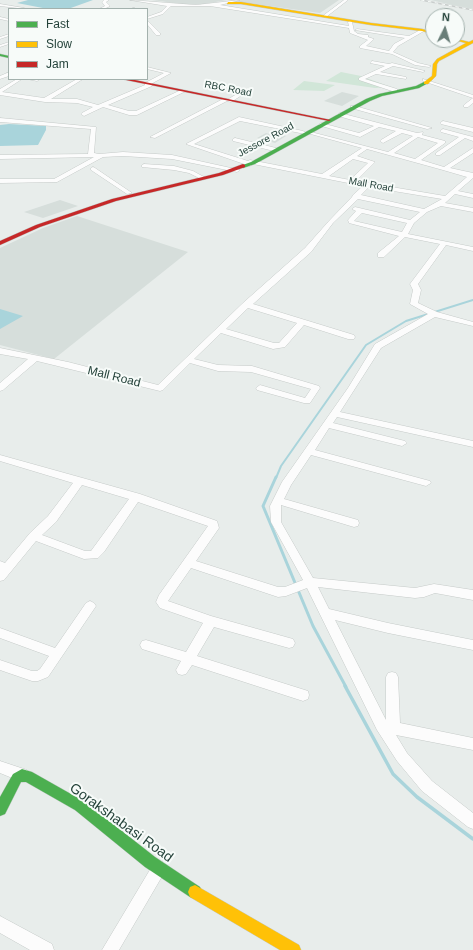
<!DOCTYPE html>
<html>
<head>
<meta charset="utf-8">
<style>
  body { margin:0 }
  #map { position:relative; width:473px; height:950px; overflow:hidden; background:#e8edeb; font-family:Helvetica,sans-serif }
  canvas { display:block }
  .legend { position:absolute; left:8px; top:8px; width:140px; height:72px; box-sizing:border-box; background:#f7fbf9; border:1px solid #a3b1ad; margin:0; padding:5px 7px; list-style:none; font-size:12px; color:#24423a }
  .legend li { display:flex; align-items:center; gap:8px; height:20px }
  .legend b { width:20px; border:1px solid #a3b1ad }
  .north { position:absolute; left:425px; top:8px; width:40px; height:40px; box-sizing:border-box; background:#f7fbf9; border:1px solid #a3b1ad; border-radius:50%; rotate:5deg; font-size:11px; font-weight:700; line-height:16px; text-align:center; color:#24423a }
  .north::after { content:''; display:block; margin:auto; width:14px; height:18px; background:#697e78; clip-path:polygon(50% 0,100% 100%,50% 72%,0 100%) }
</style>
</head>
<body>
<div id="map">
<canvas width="473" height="950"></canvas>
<ul class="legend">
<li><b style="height:5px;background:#4caf50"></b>Fast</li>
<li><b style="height:5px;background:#ffc107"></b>Slow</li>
<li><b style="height:5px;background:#c62828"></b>Jam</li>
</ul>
<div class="north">N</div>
</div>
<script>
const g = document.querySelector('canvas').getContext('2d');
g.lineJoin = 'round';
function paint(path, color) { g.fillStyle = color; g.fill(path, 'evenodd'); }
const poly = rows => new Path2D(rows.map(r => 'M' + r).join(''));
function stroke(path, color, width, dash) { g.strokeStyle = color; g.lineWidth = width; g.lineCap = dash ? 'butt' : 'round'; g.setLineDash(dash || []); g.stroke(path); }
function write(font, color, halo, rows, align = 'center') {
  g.font = font + ' Helvetica,sans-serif'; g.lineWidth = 4; g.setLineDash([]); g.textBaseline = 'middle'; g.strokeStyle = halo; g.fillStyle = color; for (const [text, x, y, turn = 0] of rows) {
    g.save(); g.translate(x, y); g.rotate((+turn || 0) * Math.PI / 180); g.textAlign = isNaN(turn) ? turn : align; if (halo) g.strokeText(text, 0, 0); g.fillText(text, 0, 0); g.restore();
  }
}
paint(poly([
  [152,0,339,0,320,13,227,0,204,4,181,4],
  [431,0,473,0,473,9,452,5],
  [342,92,359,96,342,106,324,101],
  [266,133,272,135,274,133,286,136,275,143,257,138],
  [60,200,78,206,43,218,24,212],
  [77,216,188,252,54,359,0,345,0,248,43,228]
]), '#d6dedb');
paint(poly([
  [341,72,361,76,391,87,375,88,326,81],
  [304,81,335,85,324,91,293,90]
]), '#d1e6d8');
paint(poly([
  [28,0,93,0,68,9,48,9,17,3],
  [9,124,46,126,46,130,38,145,0,146,0,125],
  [0,309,23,316,0,329]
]), '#a9d4db');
stroke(poly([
  [276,478,281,466,366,345,406,321,473,300]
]), '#a9d4db', 2);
stroke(poly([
  [276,477,263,506,313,626,346,687]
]), '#a9d4db', 3);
stroke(poly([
  [345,686,393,774,417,797,473,839]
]), '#a9d4db', 3.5);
const street = poly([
  [104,0,109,0,106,2,110,6,104,9,99,9,105,6,102,2,104,0],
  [130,0,196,5,240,0,220,5,349,26,348,22,350,21,352,22,354,31,358,34,368,35,368,37,374,39,366,46,389,51,394,44,405,38,355,30,357,29,409,36,422,29,424,31,398,46,393,52,418,63,431,66,429,67,415,65,392,54,360,48,360,46,368,40,350,33,349,28,210,6,171,6,163,14,147,19,147,17,161,12,167,6,130,0],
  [344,0,348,0,326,17,324,17,324,15,344,0],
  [0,4,24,8,26,9,0,6,0,4],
  [133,8,135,8,136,9,131,9,133,8],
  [0,17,9,19,9,21,0,19,0,17],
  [147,20,160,33,160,35,156,35,147,24,147,20],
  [9,34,9,36,0,39,0,37,9,34],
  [9,42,9,44,0,47,0,45,9,42],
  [372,61,389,64,392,63,425,71,423,72,393,66,380,72,406,77,406,79,376,74,365,79,397,89,397,91,395,92,359,80,359,78,385,66,370,63,372,61],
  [147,67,171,73,151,84,152,86,108,105,129,111,136,111,181,90,186,91,137,115,129,115,103,107,84,116,81,114,82,113,93,107,77,103,45,102,0,95,0,89,17,79,22,79,2,92,44,98,77,79,83,79,51,99,77,99,98,105,145,85,145,83,164,73,147,69,147,67],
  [7,73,9,73,9,76,0,79,0,76,7,73],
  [27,79,39,79,39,80,37,81,27,79],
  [423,79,473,95,473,103,468,107,464,107,464,105,473,98,423,81,423,79],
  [245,89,250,90,231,102,227,101,155,138,150,137,223,99,227,100,245,89],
  [351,106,355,106,432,128,427,129,351,108,351,106],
  [340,113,417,133,423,132,422,135,445,141,445,143,421,160,444,167,473,148,473,153,450,168,473,173,473,178,458,191,473,194,473,198,455,194,445,203,473,208,473,212,441,206,427,212,414,223,408,234,473,247,473,251,446,245,418,284,421,290,418,303,437,312,473,322,473,326,435,317,381,348,340,412,473,441,473,447,337,417,333,423,405,441,407,443,402,446,329,428,315,450,430,481,431,483,426,486,311,455,291,485,284,499,358,520,359,523,358,526,354,527,281,505,281,522,313,578,415,588,434,584,473,590,473,600,435,593,424,597,415,598,318,587,329,609,388,623,473,640,473,650,388,633,335,620,386,720,386,677,388,673,392,672,396,673,398,677,400,723,473,738,473,750,396,735,407,753,432,781,473,813,473,829,468,827,422,791,397,761,377,730,307,588,286,596,278,597,191,568,168,601,211,616,293,639,295,643,293,647,289,648,214,627,197,656,308,691,309,695,308,699,303,701,192,665,186,674,182,675,178,674,176,670,181,661,142,649,140,645,142,641,146,640,186,652,203,623,160,608,156,602,159,595,208,526,138,502,104,552,98,558,84,559,36,541,4,580,0,581,0,561,5,563,30,533,48,516,73,483,0,461,0,455,140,494,217,521,219,528,196,561,278,587,285,587,303,580,271,522,270,506,282,482,348,388,375,344,428,314,410,304,413,290,410,284,440,244,405,237,384,257,378,257,378,253,399,236,349,223,348,220,356,211,352,209,355,207,410,220,420,212,358,199,333,223,311,252,253,304,354,335,355,337,354,339,348,339,304,325,285,347,273,349,221,333,194,359,218,365,252,366,319,386,320,388,310,403,304,403,257,390,256,388,260,385,305,398,311,389,251,372,218,371,190,363,163,390,160,391,37,361,3,390,0,391,0,383,28,359,0,354,0,348,68,362,158,385,243,303,305,248,329,221,352,197,353,195,363,186,253,164,250,166,186,144,239,117,303,131,306,133,305,134,240,121,194,144,248,161,250,160,322,174,362,148,307,133,307,131,388,152,413,136,402,133,383,143,380,141,381,140,396,131,379,127,360,137,318,125,321,123,359,133,374,126,338,116,337,115,340,113],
  [418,137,438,143,415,159,394,153,418,137],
  [367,149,443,170,467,177,445,196,356,181,375,162,357,156,367,149],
  [353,159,368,163,350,180,329,176,353,159],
  [369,187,442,199,424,209,361,195,369,187],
  [362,213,407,223,402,232,354,221,362,213],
  [248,308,297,323,279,343,274,343,226,329,248,308],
  [82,485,129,499,91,551,85,551,42,535,56,522,82,485],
  [0,118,96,127,94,153,99,154,123,152,172,155,240,170,237,172,172,159,123,156,103,157,57,182,0,183,0,179,54,179,94,157,0,159,0,155,88,154,91,129,0,122,0,118],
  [443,121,473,128,473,132,441,124,440,123,443,121],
  [443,129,473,137,473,141,465,138,440,155,436,155,436,153,459,137,441,132,440,131,443,129],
  [235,138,276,148,277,149,274,151,233,141,233,139,235,138],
  [144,164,174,166,193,171,204,177,201,179,189,173,174,170,142,167,142,165,144,164],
  [93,167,95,168,132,193,127,194,91,170,91,168,93,167],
  [90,601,94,603,96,606,94,609,48,677,38,681,32,681,0,670,0,660,32,671,37,671,40,669,49,656,0,638,0,628,55,648,86,603,90,601],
  [0,761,27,770,29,775,27,780,22,782,0,773,0,761],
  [159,860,164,863,167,868,164,873,119,950,102,950,154,863,159,860],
  [0,916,52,944,54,950,30,950,0,933,0,916]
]);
const fast = poly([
  [0,54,9,56,9,58,0,56,0,54],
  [424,82,428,83,419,88,382,96,370,101,255,164,243,168,240,166,251,162,366,99,379,94,416,86,424,82],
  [22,769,32,772,85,802,155,857,200,887,202,892,200,897,195,899,190,897,145,867,75,810,26,782,21,782,5,814,0,816,0,797,13,774,22,769]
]);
const slow = poly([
  [228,2,241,2,371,23,422,29,433,32,433,34,422,31,371,25,241,4,227,4,228,2],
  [457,39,469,42,473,40,473,43,439,61,437,64,436,76,428,84,424,84,424,82,432,76,433,64,437,59,466,43,454,40,457,39],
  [195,885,299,945,301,950,280,950,190,897,188,892,190,887,195,885]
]);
const jam = poly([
  [121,79,130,79,331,120,329,121,121,79],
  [243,164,245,165,245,167,223,175,116,201,40,227,0,245,0,241,36,225,112,199,219,173,243,164]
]);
stroke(street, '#c5cac8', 1);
stroke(fast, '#c3cbc8', 1);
stroke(slow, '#c3cbc8', 1);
stroke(jam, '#c3cbc8', 1);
paint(street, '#fcfcfc');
paint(fast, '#4caf50');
paint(slow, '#ffc107');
paint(jam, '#c62828');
const rail = poly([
  [421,0,473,10]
]);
stroke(rail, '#c9cdcc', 1.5);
stroke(rail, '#f7fbf9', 1, [3.5]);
write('10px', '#24423a', '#f7fbf9', [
  ["RBC Road",228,89,11],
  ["Jessore Road",266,140,-28],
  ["Mall Road",371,185,10]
]);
write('12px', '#24423a', '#f7fbf9', [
  ["Mall Road",114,377,14]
]);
write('14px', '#24423a', '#f7fbf9', [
  ["Gorakshabasi Road",121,823,36]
]);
</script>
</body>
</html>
